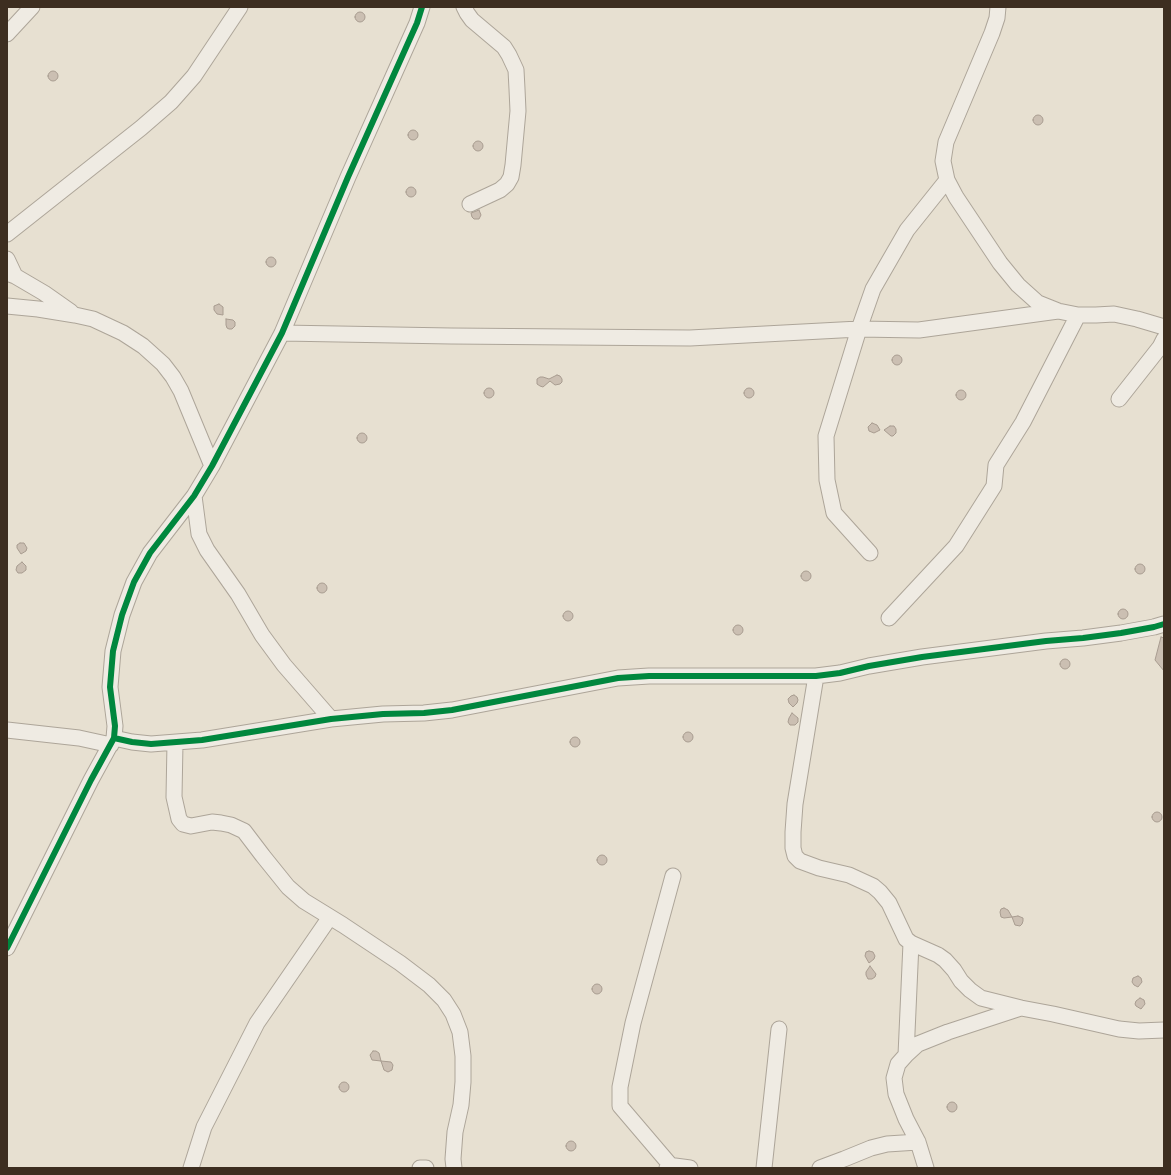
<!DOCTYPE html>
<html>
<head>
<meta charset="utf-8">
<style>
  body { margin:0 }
  #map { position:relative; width:1171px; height:1175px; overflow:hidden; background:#e7e0d1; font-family:"Libre Baskerville",serif }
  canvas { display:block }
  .frame { position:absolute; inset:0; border:8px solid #3d2e20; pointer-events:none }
</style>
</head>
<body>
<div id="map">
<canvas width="1171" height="1175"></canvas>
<div class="frame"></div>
</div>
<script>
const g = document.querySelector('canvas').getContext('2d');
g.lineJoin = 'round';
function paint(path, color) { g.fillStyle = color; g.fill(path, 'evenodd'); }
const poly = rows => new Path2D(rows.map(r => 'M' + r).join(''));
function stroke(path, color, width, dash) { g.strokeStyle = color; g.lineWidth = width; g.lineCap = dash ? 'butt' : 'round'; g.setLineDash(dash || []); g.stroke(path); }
const building = poly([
  '355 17a5 5 0 1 1 10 0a5 5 0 1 1-10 0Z',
  '48 76a5 5 0 1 1 10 0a5 5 0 1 1-10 0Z',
  '1033 120a5 5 0 1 1 10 0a5 5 0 1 1-10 0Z',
  '408 135a5 5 0 1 1 10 0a5 5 0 1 1-10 0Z',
  '473 146a5 5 0 1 1 10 0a5 5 0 1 1-10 0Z',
  '406 192a5 5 0 1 1 10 0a5 5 0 1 1-10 0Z',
  [479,210,481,215,479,219,474,219,472,217,471,213,479,210],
  '266 262a5 5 0 1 1 10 0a5 5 0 1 1-10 0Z',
  [219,304,223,307,223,315,217,314,214,310,214,306,219,304],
  [226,319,233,320,235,322,235,326,232,329,229,329,227,328,226,325,226,319],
  '892 360a5 5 0 1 1 10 0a5 5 0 1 1-10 0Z',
  [557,375,560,376,562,379,562,382,560,384,555,385,550,381,543,387,540,386,537,384,537,379,540,377,543,377,549,379,557,375],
  '484 393a5 5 0 1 1 10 0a5 5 0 1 1-10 0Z',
  '744 393a5 5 0 1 1 10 0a5 5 0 1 1-10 0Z',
  '956 395a5 5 0 1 1 10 0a5 5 0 1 1-10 0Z',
  [872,423,877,425,880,430,874,433,869,431,868,427,872,423],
  [890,426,894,426,896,429,896,433,893,436,891,436,884,430,890,426],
  '357 438a5 5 0 1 1 10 0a5 5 0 1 1-10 0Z',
  [20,543,24,543,27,548,26,551,21,554,17,548,17,545,20,543],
  [22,562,26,566,26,570,22,573,18,573,16,570,17,566,22,562],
  '1135 569a5 5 0 1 1 10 0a5 5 0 1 1-10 0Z',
  '801 576a5 5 0 1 1 10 0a5 5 0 1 1-10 0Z',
  '317 588a5 5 0 1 1 10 0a5 5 0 1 1-10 0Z',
  '1118 614a5 5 0 1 1 10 0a5 5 0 1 1-10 0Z',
  '563 616a5 5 0 1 1 10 0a5 5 0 1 1-10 0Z',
  '733 630a5 5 0 1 1 10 0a5 5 0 1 1-10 0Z',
  [1161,637,1164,638,1164,671,1155,660,1161,637],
  '1060 664a5 5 0 1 1 10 0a5 5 0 1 1-10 0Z',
  [794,695,797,697,798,700,797,703,793,707,789,703,788,699,791,696,794,695],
  [792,713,798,718,798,722,795,725,790,725,788,722,789,718,792,713],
  '683 737a5 5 0 1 1 10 0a5 5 0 1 1-10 0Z',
  '570 742a5 5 0 1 1 10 0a5 5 0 1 1-10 0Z',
  '1152 817a5 5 0 1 1 10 0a5 5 0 1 1-10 0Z',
  '597 860a5 5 0 1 1 10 0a5 5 0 1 1-10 0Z',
  [1004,908,1008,910,1012,917,1004,918,1001,917,1000,912,1001,909,1004,908],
  [1018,916,1023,918,1023,921,1022,924,1020,926,1015,925,1012,917,1018,916],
  [869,951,873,952,875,956,874,959,869,963,865,956,866,952,869,951],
  [870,966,876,974,875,977,872,979,868,979,866,975,866,972,870,966],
  [1138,976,1141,978,1142,982,1138,987,1134,985,1132,982,1133,978,1138,976],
  '592 989a5 5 0 1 1 10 0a5 5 0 1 1-10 0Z',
  [1140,998,1144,1000,1145,1004,1141,1009,1136,1006,1135,1004,1136,1001,1140,998],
  [373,1051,376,1051,379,1053,381,1061,372,1060,370,1055,373,1051],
  [381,1061,391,1062,393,1065,392,1070,388,1072,384,1070,381,1061],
  '339 1087a5 5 0 1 1 10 0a5 5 0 1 1-10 0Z',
  '947 1107a5 5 0 1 1 10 0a5 5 0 1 1-10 0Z',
  '566 1146a5 5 0 1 1 10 0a5 5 0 1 1-10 0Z'
]);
paint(building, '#cbbfb2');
stroke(building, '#a89c90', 1);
const minor = poly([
  [464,7,467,13,472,20,504,47,509,55,516,70,517,89,518,111,513,165,511,177,507,184,500,190,470,204],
  [998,7,997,18,992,33,946,142,943,161,947,180,956,197,1000,263,1018,285,1038,303,1058,311,1078,315,1096,315,1114,314,1137,319,1164,327],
  [7,34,32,7],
  [7,234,141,128,171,102,194,76,240,7],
  [7,259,15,276],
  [7,273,15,276,44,293,71,312],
  [7,306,38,309,75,315,93,319,123,333,143,346,163,364,173,377,181,391,212,466],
  [282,333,451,336,690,338,859,329,919,330,1058,311],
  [1119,399,1160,347,1164,339],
  [194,496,199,534,207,550,238,594,262,635,284,665,331,719],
  [870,553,834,513,827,480,826,436,859,329,873,289,907,230,947,180],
  [889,618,956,546,994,486,996,465,1023,422,1078,315],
  [816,676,795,804,793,832,793,848,795,856,800,861,819,868,849,875,873,886,880,892,889,903,906,939,911,943,938,955,945,960,954,970,961,981,970,990,981,998,1021,1008,1053,1014,1119,1029,1139,1031,1164,1030],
  [7,730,79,738,111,745],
  [114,738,132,742,151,744,202,740,331,719,383,714,424,713,452,710,618,678,649,676,816,676,840,673,869,666,922,657,1046,641,1083,638,1121,633,1154,627,1164,624],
  [175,743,174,797,179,819,183,824,191,826,212,822,221,823,231,825,244,831,263,856,288,887,304,901,343,925,400,963,429,985,444,1000,453,1014,460,1032,463,1056,463,1082,461,1105,455,1132,453,1159,454,1168],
  [7,948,91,780,114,738,115,726,110,687,113,651,122,615,134,582,150,553,194,496,212,466,282,333,348,177,417,23,422,7],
  [906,1055,911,943],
  [672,1167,620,1106,620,1087,633,1023,673,876],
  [191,1168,204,1127,257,1023,330,917],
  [420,1168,426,1168],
  [667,1168,675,1166,690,1168],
  [764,1168,779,1029],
  [820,1168,844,1159,871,1148,887,1144,918,1142],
  [926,1168,918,1142,906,1119,896,1094,894,1078,898,1064,906,1055,918,1044,948,1032,1021,1008]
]);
stroke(minor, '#ada599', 17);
stroke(minor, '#efebe3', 15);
stroke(poly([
  [114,738,132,742,151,744,202,740,331,719,383,714,424,713,452,710,618,678,649,676,816,676,840,673,869,666,922,657,1046,641,1083,638,1121,633,1154,627,1164,624],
  [7,948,91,780,114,738,115,726,110,687,113,651,122,615,134,582,150,553,194,496,212,466,282,333,348,177,417,23,422,7]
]), '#00873e', 6);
</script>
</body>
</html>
